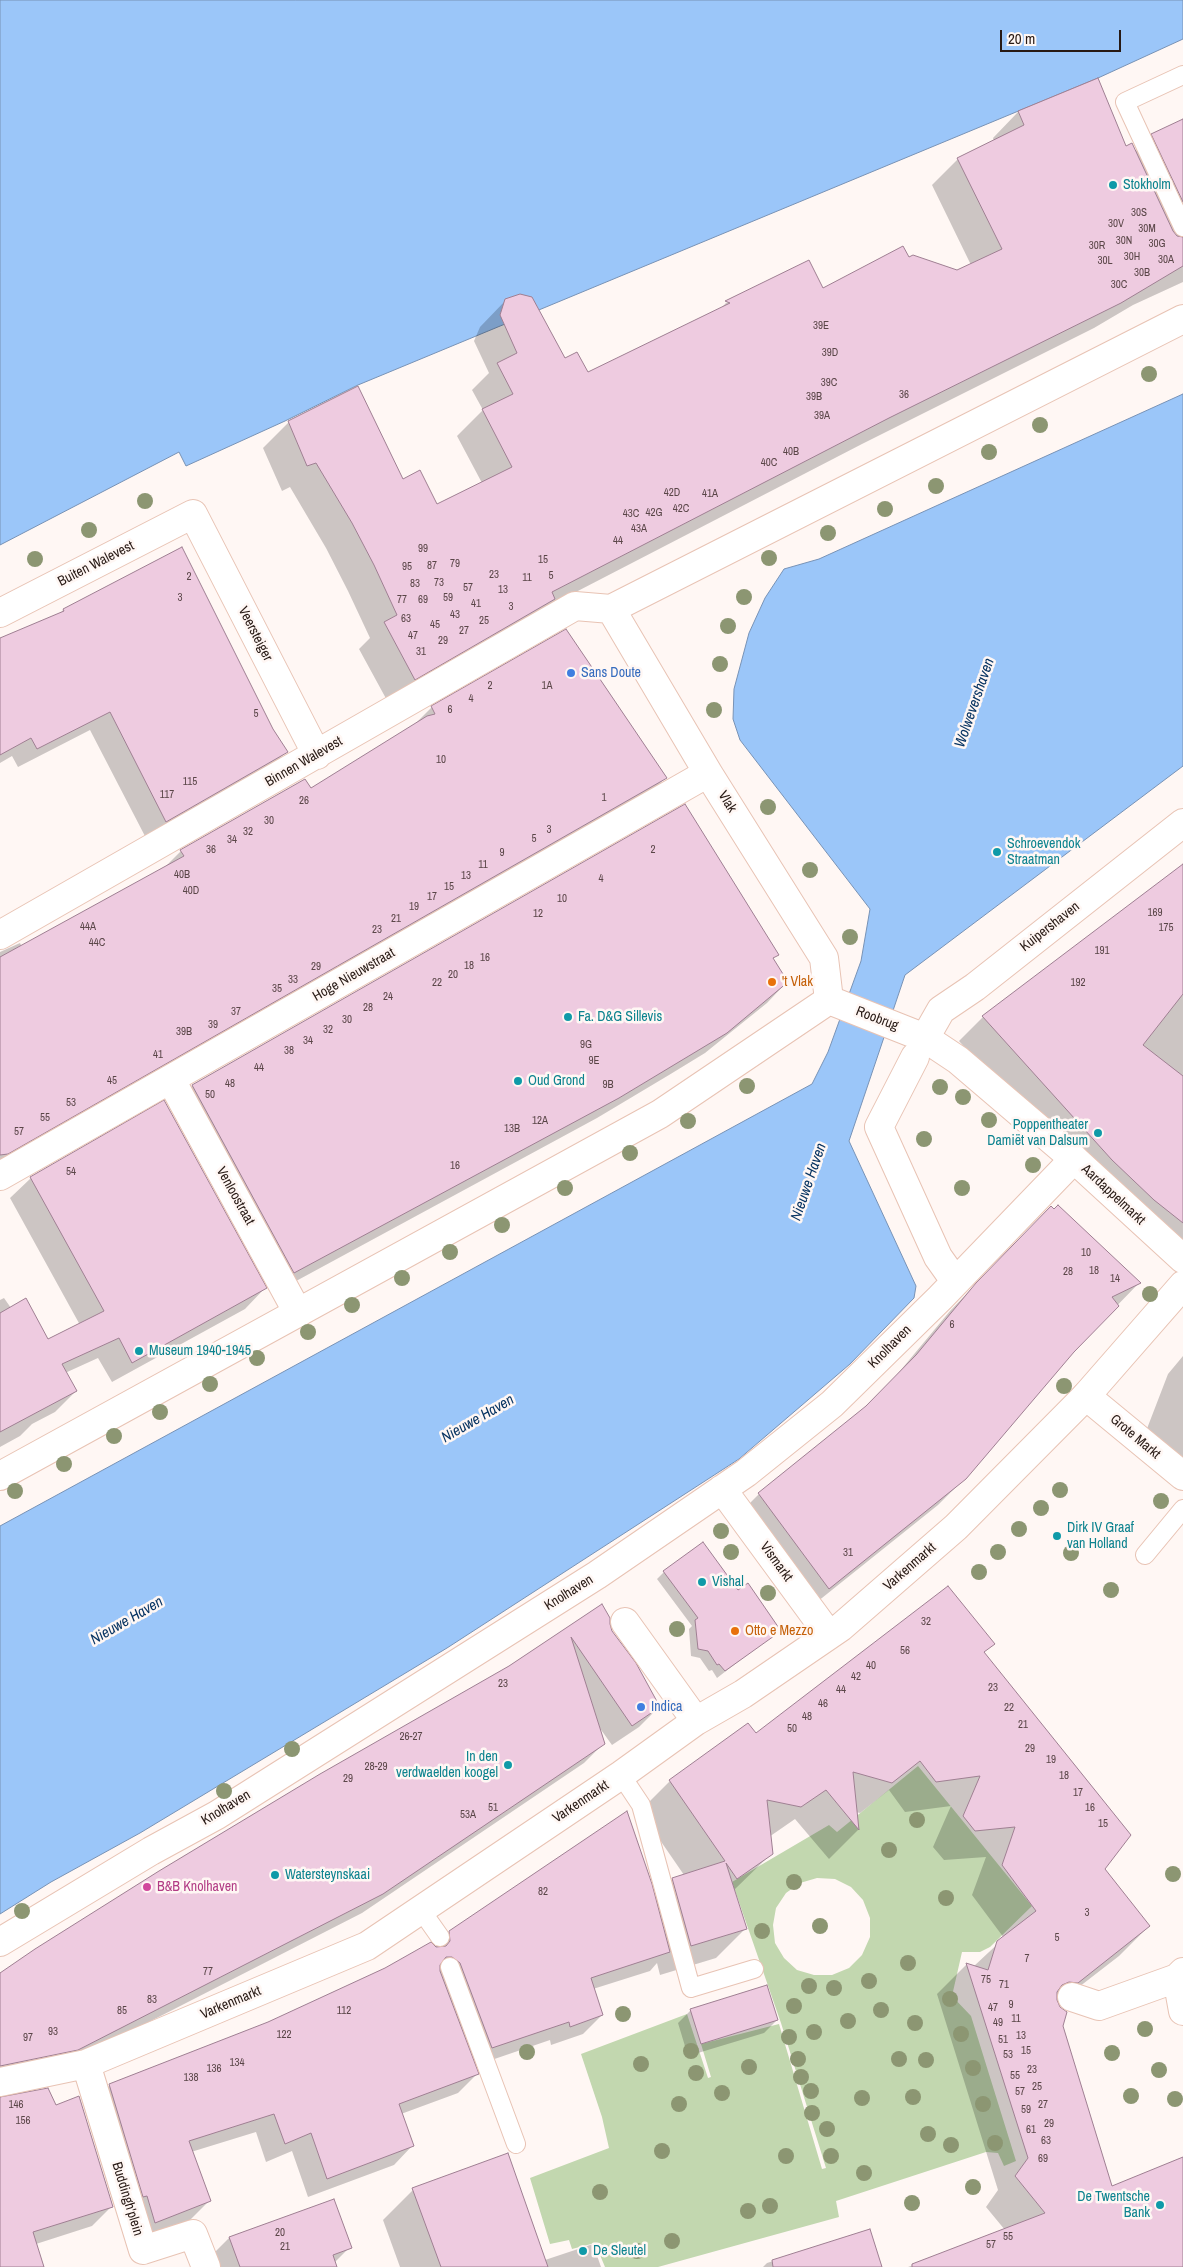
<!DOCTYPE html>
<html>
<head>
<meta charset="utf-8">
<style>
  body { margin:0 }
  #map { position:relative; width:1183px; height:2267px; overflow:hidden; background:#fff7f4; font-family:"Archivo Narrow",sans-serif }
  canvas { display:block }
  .scale { position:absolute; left:1000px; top:30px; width:121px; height:22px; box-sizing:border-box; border:2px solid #281a15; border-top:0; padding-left:6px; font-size:15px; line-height:18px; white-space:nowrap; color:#281a15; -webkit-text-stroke:4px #fff7f4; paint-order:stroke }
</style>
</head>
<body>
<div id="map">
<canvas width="1183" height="2267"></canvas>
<div class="scale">20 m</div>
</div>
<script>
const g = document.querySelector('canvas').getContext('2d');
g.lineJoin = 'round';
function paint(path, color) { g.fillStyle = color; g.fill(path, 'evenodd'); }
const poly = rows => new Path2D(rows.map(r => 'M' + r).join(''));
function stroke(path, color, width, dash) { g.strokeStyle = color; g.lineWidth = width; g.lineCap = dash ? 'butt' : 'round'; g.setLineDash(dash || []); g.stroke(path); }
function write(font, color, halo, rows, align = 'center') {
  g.font = font + ' "Archivo Narrow",sans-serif'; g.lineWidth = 5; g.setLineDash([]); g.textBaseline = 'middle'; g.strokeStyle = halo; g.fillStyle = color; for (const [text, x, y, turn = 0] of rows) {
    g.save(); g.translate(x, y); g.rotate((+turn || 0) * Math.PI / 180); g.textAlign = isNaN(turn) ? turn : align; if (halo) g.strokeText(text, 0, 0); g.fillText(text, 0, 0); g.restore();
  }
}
paint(poly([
  [918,1766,1032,1906,990,1947,980,1952,962,1952,952,1996,971,2016,1016,2161,1004,2166,998,2153,986,2152,836,2201,839,2217,658,2267,605,2267,595,2243,572,2249,569,2240,550,2244,530,2178,609,2148,602,2117,581,2054,687,2014,708,2078,711,2077,701,2044,779,2024,822,2169,826,2168,781,2023,732,1882,829,1825,837,1832],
  [817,1878,835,1879,851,1887,863,1900,870,1918,870,1937,862,1955,849,1968,832,1975,814,1975,797,1970,784,1958,775,1943,773,1925,776,1908,786,1893,800,1883]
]), '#c2d7af');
const water = poly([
  [0,0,1183,0,1183,39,1098,78,358,385,285,421,186,466,179,452,0,545,0,0],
  [1183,394,1183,766,905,975,849,1141,916,1286,914,1298,850,1364,739,1459,447,1648,140,1833,51,1882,0,1914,0,1526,812,1084,828,1052,861,961,870,909,740,740,733,719,734,689,749,633,765,598,784,569,819,559,1183,394]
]);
paint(water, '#9bc6f9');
stroke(water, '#7892b5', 1);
paint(poly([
  [1097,80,1126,147,1135,152,1152,135,1183,120,1183,282,1133,305,1094,328,862,444,545,608,389,704,359,649,370,638,348,591,326,548,290,487,282,491,263,448,289,422,403,480,437,506,482,483,457,436,483,410,472,390,489,373,474,341,480,327,506,300,564,360,587,374,719,310,726,303,808,262,822,290,908,259,957,272,971,265,932,185,958,159,994,141,993,138,1018,112],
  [182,549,272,730,286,752,267,771,147,840,90,730,18,767,12,756,0,763,0,641,59,615,63,610],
  [432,707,665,778,645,799,0,1166,0,952,20,943,22,947,164,868,181,851,311,790,413,726],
  [684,806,777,954,773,959,787,982,767,1003,705,1053,669,1075,597,1118,274,1293,172,1106,192,1086],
  [1183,866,1183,1268,1088,1184,959,1041,983,1017],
  [31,1178,265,1288,245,1309,112,1382,98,1358,65,1373,76,1391,55,1412,32,1424,20,1436,0,1447,0,1300,4,1298,11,1308,48,1341,80,1325,10,1198],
  [1024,1234,1139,1283,1073,1351,965,1478,938,1505,802,1614,733,1520,759,1494,863,1410,890,1383,950,1311],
  [1183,1356,1183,1475,1143,1439,1168,1374],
  [664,1572,738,1592,779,1630,717,1678,712,1670,709,1671,700,1658,691,1656,689,1629,692,1626,657,1579],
  [602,1605,611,1632,659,1707,639,1727,612,1745,599,1727,604,1743,584,1763,362,1913,57,2069,0,2081,0,1974,510,1667],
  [993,1644,983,1653,1103,1869,1149,1926,1119,1956,1057,2004,1061,2026,1112,2188,1183,2159,1183,2267,908,2267,1005,2230,986,2207,998,2190,937,1994,967,1964,973,1967,1004,1938,972,1895,986,1857,944,1860,933,1847,951,1806,905,1812,889,1790,860,1813,856,1812,858,1830,829,1859,795,1819,769,1837,771,1854,734,1890,746,1928,716,1958,660,1975,657,1963,650,1971,593,1989,602,2015,583,2034,551,2045,550,2040,474,2066,477,2074,458,2093,401,2114,412,2146,394,2165,308,2197,292,2151,266,2162,256,2132,191,2152,209,2201,190,2220,137,2241,90,2104,109,2086,268,2023,434,1947,450,1932,654,1897,673,1879,684,1875,640,1811,670,1781,756,1735],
  [766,1987,777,2020,764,2033,688,2056,678,2023,690,2011],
  [0,2098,112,2206,92,2226,36,2244,43,2267,0,2267],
  [413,2190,545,2260,593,2244,601,2267,400,2267,383,2220],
  [869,2230,881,2267,763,2267,767,2263],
  [229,2238,350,2247,334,2263,336,2267,200,2267]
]), '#0003');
const building = poly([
  [1098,78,1126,146,1132,143,1173,231,1177,236,1183,237,1183,266,1121,303,889,418,552,592,555,599,415,680,384,622,397,615,374,565,352,523,316,463,307,466,288,421,358,386,403,479,420,470,437,504,512,467,482,409,513,394,497,363,517,353,500,315,505,299,520,294,532,297,565,358,577,352,588,372,730,303,725,301,809,260,823,288,903,246,909,257,913,255,957,270,1002,249,957,158,1024,125,1018,111,1098,78],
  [1183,119,1183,202,1151,134,1183,119],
  [182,547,273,729,288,752,166,822,110,712,37,749,31,738,0,755,0,638,64,611,63,609,182,547],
  [566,629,667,778,8,1154,0,1155,0,957,184,856,180,850,305,779,311,788,427,716,435,714,431,706,566,629],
  [685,804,779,955,773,958,788,982,727,1033,619,1098,294,1273,192,1085,685,804],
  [1183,864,1183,994,1143,1045,1183,1076,1183,1223,1154,1200,1112,1160,982,1016,1183,864],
  [164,1100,267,1288,132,1363,119,1338,62,1364,77,1391,0,1432,0,1313,26,1298,48,1339,104,1311,30,1177,164,1100],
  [1058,1205,1141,1283,1112,1297,1119,1306,1074,1352,966,1479,829,1589,758,1493,866,1406,916,1355,976,1283,1051,1206,1054,1209,1058,1205],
  [703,1542,738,1590,748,1583,781,1631,725,1671,719,1664,717,1665,708,1651,698,1649,695,1620,698,1618,663,1571,703,1542],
  [948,1586,995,1644,984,1652,1131,1835,1105,1869,1150,1926,1078,1983,1069,1982,1062,1985,1057,1992,1057,2000,1060,2007,1067,2012,1063,2026,1112,2186,1183,2157,1183,2267,912,2267,912,2264,1045,2213,1015,2176,1028,2158,966,1963,988,1970,997,1941,1036,1911,1002,1865,1015,1827,975,1831,963,1816,980,1776,936,1782,920,1761,892,1783,853,1772,859,1830,826,1790,801,1807,767,1800,773,1854,737,1879,726,1863,747,1929,691,1946,672,1878,725,1861,669,1780,748,1723,756,1733,948,1586],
  [602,1604,610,1618,610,1624,612,1631,636,1663,660,1707,632,1726,571,1637,605,1744,383,1894,78,2050,0,2066,0,1973,35,1949,159,1871,320,1774,509,1666,602,1604],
  [627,1811,652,1884,670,1952,591,1978,603,2015,570,2027,569,2022,492,2048,460,1963,452,1957,446,1957,440,1965,440,1971,479,2074,399,2104,414,2146,327,2179,311,2133,285,2144,274,2114,189,2141,211,2201,155,2223,147,2196,143,2197,109,2084,268,2022,385,1968,431,1942,436,1947,446,1946,450,1941,449,1931,627,1811],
  [767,1985,778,2020,701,2044,690,2009,767,1985],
  [48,2088,56,2105,79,2096,113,2207,33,2232,44,2267,0,2267,0,2097,48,2088],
  [508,2153,548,2267,441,2267,412,2188,508,2153],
  [334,2199,352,2248,333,2255,337,2267,240,2267,229,2237,334,2199],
  [870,2229,882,2267,773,2267,772,2260,870,2229]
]);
paint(building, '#eecbe0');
stroke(building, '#9f7f92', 1);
const lane = poly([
  [1183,75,1125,102,1183,227],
  [1145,1555,1183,1509],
  [621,1775,641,1805,691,1988,754,1969],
  [421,1910,440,1937],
  [450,1967,516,2144]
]);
const street = poly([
  [611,609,1183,319],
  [611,609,708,773,824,958,829,1000],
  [0,613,193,514,317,755],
  [0,935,575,606,611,609],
  [925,1038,941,1010,975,987,1183,823],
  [915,1057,879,1127,938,1257,955,1281],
  [171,1080,298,1313],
  [0,1176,708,773],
  [722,1489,829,1635],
  [625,1622,696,1721],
  [0,1942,151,1851,217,1815,597,1575,746,1473,832,1404,940,1298,1074,1159],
  [1183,1972,1177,1978,1183,2011],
  [1072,1997,1099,2006,1177,1978],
  [86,2064,143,2250,193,2234,206,2267],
  [0,2082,86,2064,367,1946,621,1775,696,1721,743,1694,841,1627,956,1527,1086,1396]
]);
const secondary = poly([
  [1183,1285,1086,1396,1183,1476],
  [0,1476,660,1114,829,1000,925,1038,958,1060,1074,1159,1183,1259]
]);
stroke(lane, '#e8c3b4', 20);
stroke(street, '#e8c3b4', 30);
stroke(secondary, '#e8c3b4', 30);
stroke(lane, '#fff', 18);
stroke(street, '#fff', 28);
stroke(secondary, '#fff', 28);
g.fillStyle = '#8c9672';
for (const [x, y] of [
  [1149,374],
  [1040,425],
  [989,452],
  [936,486],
  [145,501],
  [885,509],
  [89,530],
  [828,533],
  [769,558],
  [35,559],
  [744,597],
  [728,626],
  [720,664],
  [714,710],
  [768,807],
  [810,870],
  [850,937],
  [747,1086],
  [940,1087],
  [963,1097],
  [989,1120],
  [688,1121],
  [924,1139],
  [630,1153],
  [1033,1165],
  [565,1188],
  [962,1188],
  [502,1225],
  [450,1252],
  [402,1278],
  [1150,1294],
  [352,1305],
  [308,1332],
  [257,1358],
  [210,1384],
  [1064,1386],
  [160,1412],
  [114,1436],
  [64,1464],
  [1060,1490],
  [15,1491],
  [1161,1501],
  [1041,1508],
  [1019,1529],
  [721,1531],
  [731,1552],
  [998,1552],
  [1071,1553],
  [979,1572],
  [1111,1590],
  [768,1593],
  [677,1629],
  [292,1749],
  [224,1791],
  [917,1820],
  [889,1850],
  [1173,1874],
  [794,1882],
  [946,1898],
  [22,1911],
  [820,1926],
  [762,1931],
  [908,1963],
  [869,1981],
  [809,1986],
  [834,1988],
  [950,1999],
  [794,2006],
  [881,2010],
  [623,2014],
  [848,2021],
  [915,2023],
  [1145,2029],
  [814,2032],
  [961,2034],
  [789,2037],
  [691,2051],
  [527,2052],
  [1112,2053],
  [798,2059],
  [899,2059],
  [926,2060],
  [641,2064],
  [749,2067],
  [973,2068],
  [1159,2070],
  [696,2073],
  [801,2077],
  [811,2091],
  [722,2093],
  [1131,2096],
  [913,2097],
  [862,2098],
  [1175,2099],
  [679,2104],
  [983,2104],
  [812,2113],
  [827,2129],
  [928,2134],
  [995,2143],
  [951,2145],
  [662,2151],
  [786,2156],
  [831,2156],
  [864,2173],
  [973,2187],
  [600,2192],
  [912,2203],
  [770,2206],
  [748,2211],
  [672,2241],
  [637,2251]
]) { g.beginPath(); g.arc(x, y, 8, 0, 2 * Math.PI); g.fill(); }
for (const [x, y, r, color] of [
  [1113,185,5,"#0f9aa8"],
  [571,673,5,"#3f7fe0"],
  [997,852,5,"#0f9aa8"],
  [772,982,5,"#e8710a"],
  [568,1017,5,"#0f9aa8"],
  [518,1081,5,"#0f9aa8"],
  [1098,1133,5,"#0f9aa8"],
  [139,1351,5,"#0f9aa8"],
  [1057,1536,5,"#0f9aa8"],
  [702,1582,5,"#0f9aa8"],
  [735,1631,5,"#e8710a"],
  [641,1707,5,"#3f7fe0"],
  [508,1765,5,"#0f9aa8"],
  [275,1875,5,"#0f9aa8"],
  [147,1887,5,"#d1479c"],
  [1160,2205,5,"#0f9aa8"],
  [583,2251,5,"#0f9aa8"]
]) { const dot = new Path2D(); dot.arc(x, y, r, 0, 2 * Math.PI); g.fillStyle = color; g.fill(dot); stroke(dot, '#fff7f4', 2); }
write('11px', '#5a4648', null, [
  ["30S",1139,213],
  ["30V",1116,224],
  ["30M",1147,229],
  ["30N",1124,241],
  ["30G",1157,244],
  ["30R",1097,246],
  ["30H",1132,257],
  ["30A",1166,260],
  ["30L",1105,261],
  ["30B",1142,273],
  ["30C",1119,285],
  ["39E",821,326],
  ["39D",830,353],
  ["39C",829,383],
  ["36",904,395],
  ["39B",814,397],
  ["39A",822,416],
  ["40B",791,452],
  ["40C",769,463],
  ["42D",672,493],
  ["41A",710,494],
  ["42C",681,509],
  ["42G",654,513],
  ["43C",631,514],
  ["43A",639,529],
  ["44",618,541],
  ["99",423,549],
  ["15",543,560],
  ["79",455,564],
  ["87",432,566],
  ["95",407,567],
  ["23",494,575],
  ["5",551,576],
  ["2",189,577],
  ["11",527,578],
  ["73",439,583],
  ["83",415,584],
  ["57",468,588],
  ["13",503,590],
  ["3",180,598],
  ["59",448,598],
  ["77",402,600],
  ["69",423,600],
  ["41",476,604],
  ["3",511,607],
  ["43",455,615],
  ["63",406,619],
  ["25",484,621],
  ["45",435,625],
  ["27",464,631],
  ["47",413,636],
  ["29",443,641],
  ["31",421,652],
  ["2",490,686],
  ["1A",547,686],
  ["4",471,699],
  ["6",450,710],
  ["5",256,714],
  ["10",441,760],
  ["115",190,782],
  ["117",167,795],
  ["1",604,798],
  ["26",304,801],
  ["30",269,821],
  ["3",549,830],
  ["32",248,832],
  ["5",534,839],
  ["34",232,840],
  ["36",211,850],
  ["2",653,850],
  ["9",502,853],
  ["11",483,865],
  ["40B",182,875],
  ["13",466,876],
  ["4",601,879],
  ["15",449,887],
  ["40D",191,891],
  ["17",432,897],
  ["10",562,899],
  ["19",414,907],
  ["169",1155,913],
  ["12",538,914],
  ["21",396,919],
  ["44A",88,927],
  ["175",1166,928],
  ["23",377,930],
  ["44C",97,943],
  ["191",1102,951],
  ["16",485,958],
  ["18",469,966],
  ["29",316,967],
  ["20",453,975],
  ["33",293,980],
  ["22",437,983],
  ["192",1078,983],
  ["35",277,989],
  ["24",388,997],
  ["28",368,1008],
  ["37",236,1012],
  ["30",347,1020],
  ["39",213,1025],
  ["32",328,1030],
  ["39B",184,1032],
  ["34",308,1041],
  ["9G",586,1045],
  ["38",289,1051],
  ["41",158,1055],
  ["9E",594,1061],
  ["44",259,1068],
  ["45",112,1081],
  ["48",230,1084],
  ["9B",608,1085],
  ["50",210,1095],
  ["53",71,1103],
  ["55",45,1118],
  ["12A",540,1121],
  ["13B",512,1129],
  ["57",19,1132],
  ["16",455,1166],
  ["54",71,1172],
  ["10",1086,1253],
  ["18",1094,1271],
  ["28",1068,1272],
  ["14",1115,1279],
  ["6",952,1325],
  ["31",848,1553],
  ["32",926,1622],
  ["56",905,1651],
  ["40",871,1666],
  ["42",856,1677],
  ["23",503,1684],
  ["23",993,1688],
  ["44",841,1690],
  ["46",823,1704],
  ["22",1009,1708],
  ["48",807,1717],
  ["21",1023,1725],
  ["50",792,1729],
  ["26-27",411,1737],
  ["29",1030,1749],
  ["19",1051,1760],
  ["28-29",376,1767],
  ["18",1064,1776],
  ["29",348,1779],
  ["17",1078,1793],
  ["51",493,1808],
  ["16",1090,1808],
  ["53A",468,1815],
  ["15",1103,1824],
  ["82",543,1892],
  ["3",1087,1913],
  ["5",1057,1938],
  ["7",1027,1959],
  ["77",208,1972],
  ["75",986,1980],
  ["71",1004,1985],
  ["83",152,2000],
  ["9",1011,2005],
  ["47",993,2008],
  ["85",122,2011],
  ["112",344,2011],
  ["11",1016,2019],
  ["49",998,2023],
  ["93",53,2032],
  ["122",284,2035],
  ["13",1021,2036],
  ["97",28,2038],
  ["51",1003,2040],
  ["15",1026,2051],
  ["53",1008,2055],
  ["134",237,2063],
  ["136",214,2069],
  ["23",1032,2070],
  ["55",1015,2076],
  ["138",191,2078],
  ["25",1037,2087],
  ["57",1020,2092],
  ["146",16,2105],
  ["27",1043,2105],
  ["59",1026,2110],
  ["156",23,2121],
  ["29",1049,2124],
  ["61",1031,2130],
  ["63",1046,2141],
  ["69",1043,2159],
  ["20",280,2233],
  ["55",1008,2237],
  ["57",991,2245],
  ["21",285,2247]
]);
write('14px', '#0d838f', '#fff7f4', [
  ["Stokholm",1123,185],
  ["Schroevendok",1007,844],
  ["Straatman",1007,860],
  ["Fa. D&G Sillevis",578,1017],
  ["Oud Grond",528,1081],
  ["Poppentheater",1088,1125,"right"],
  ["Damiët van Dalsum",1088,1141,"right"],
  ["Museum 1940-1945",149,1351],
  ["Dirk IV Graaf",1067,1528],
  ["van Holland",1067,1544],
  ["Vishal",712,1582],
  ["In den",498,1757,"right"],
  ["verdwaelden koogel",498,1773,"right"],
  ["Watersteynskaai",285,1875],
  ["De Twentsche",1150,2197,"right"],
  ["Bank",1150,2213,"right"],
  ["De Sleutel",593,2251]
], 'left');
write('14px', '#281a15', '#fff7f4', [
  ["Buiten Walevest",96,564,-27],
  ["Veersteiger",255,634,63],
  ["Binnen Walevest",304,762,-30],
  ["Vlak",727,802,58],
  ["Kuipershaven",1050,927,-38],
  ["Hoge Nieuwstraat",354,975,-30],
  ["Roobrug",877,1019,21],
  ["Aardappelmarkt",1113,1195,43],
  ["Venloostraat",235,1196,61],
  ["Knolhaven",890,1347,-45],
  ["Grote Markt",1135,1437,40],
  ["Vismarkt",776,1562,54],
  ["Varkenmarkt",910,1567,-41],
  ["Knolhaven",569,1593,-32],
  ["Varkenmarkt",581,1802,-34],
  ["Knolhaven",226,1808,-31],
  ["Varkenmarkt",231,2003,-23],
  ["Buddingh'plein",127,2199,73]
]);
write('14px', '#366cbe', '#fff7f4', [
  ["Sans Doute",581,673],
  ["Indica",651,1707]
], 'left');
write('14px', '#c56008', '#fff7f4', [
  ["'t Vlak",782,982],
  ["Otto e Mezzo",745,1631]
], 'left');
write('14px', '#b23c85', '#fff7f4', [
  ["B&B Knolhaven",157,1887]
], 'left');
write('italic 15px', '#093563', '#fff7f4', [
  ["Wolwevershaven",975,703,-71],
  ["Nieuwe Haven",809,1182,-71],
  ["Nieuwe Haven",478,1419,-30],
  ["Nieuwe Haven",127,1621,-30]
]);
</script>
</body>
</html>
